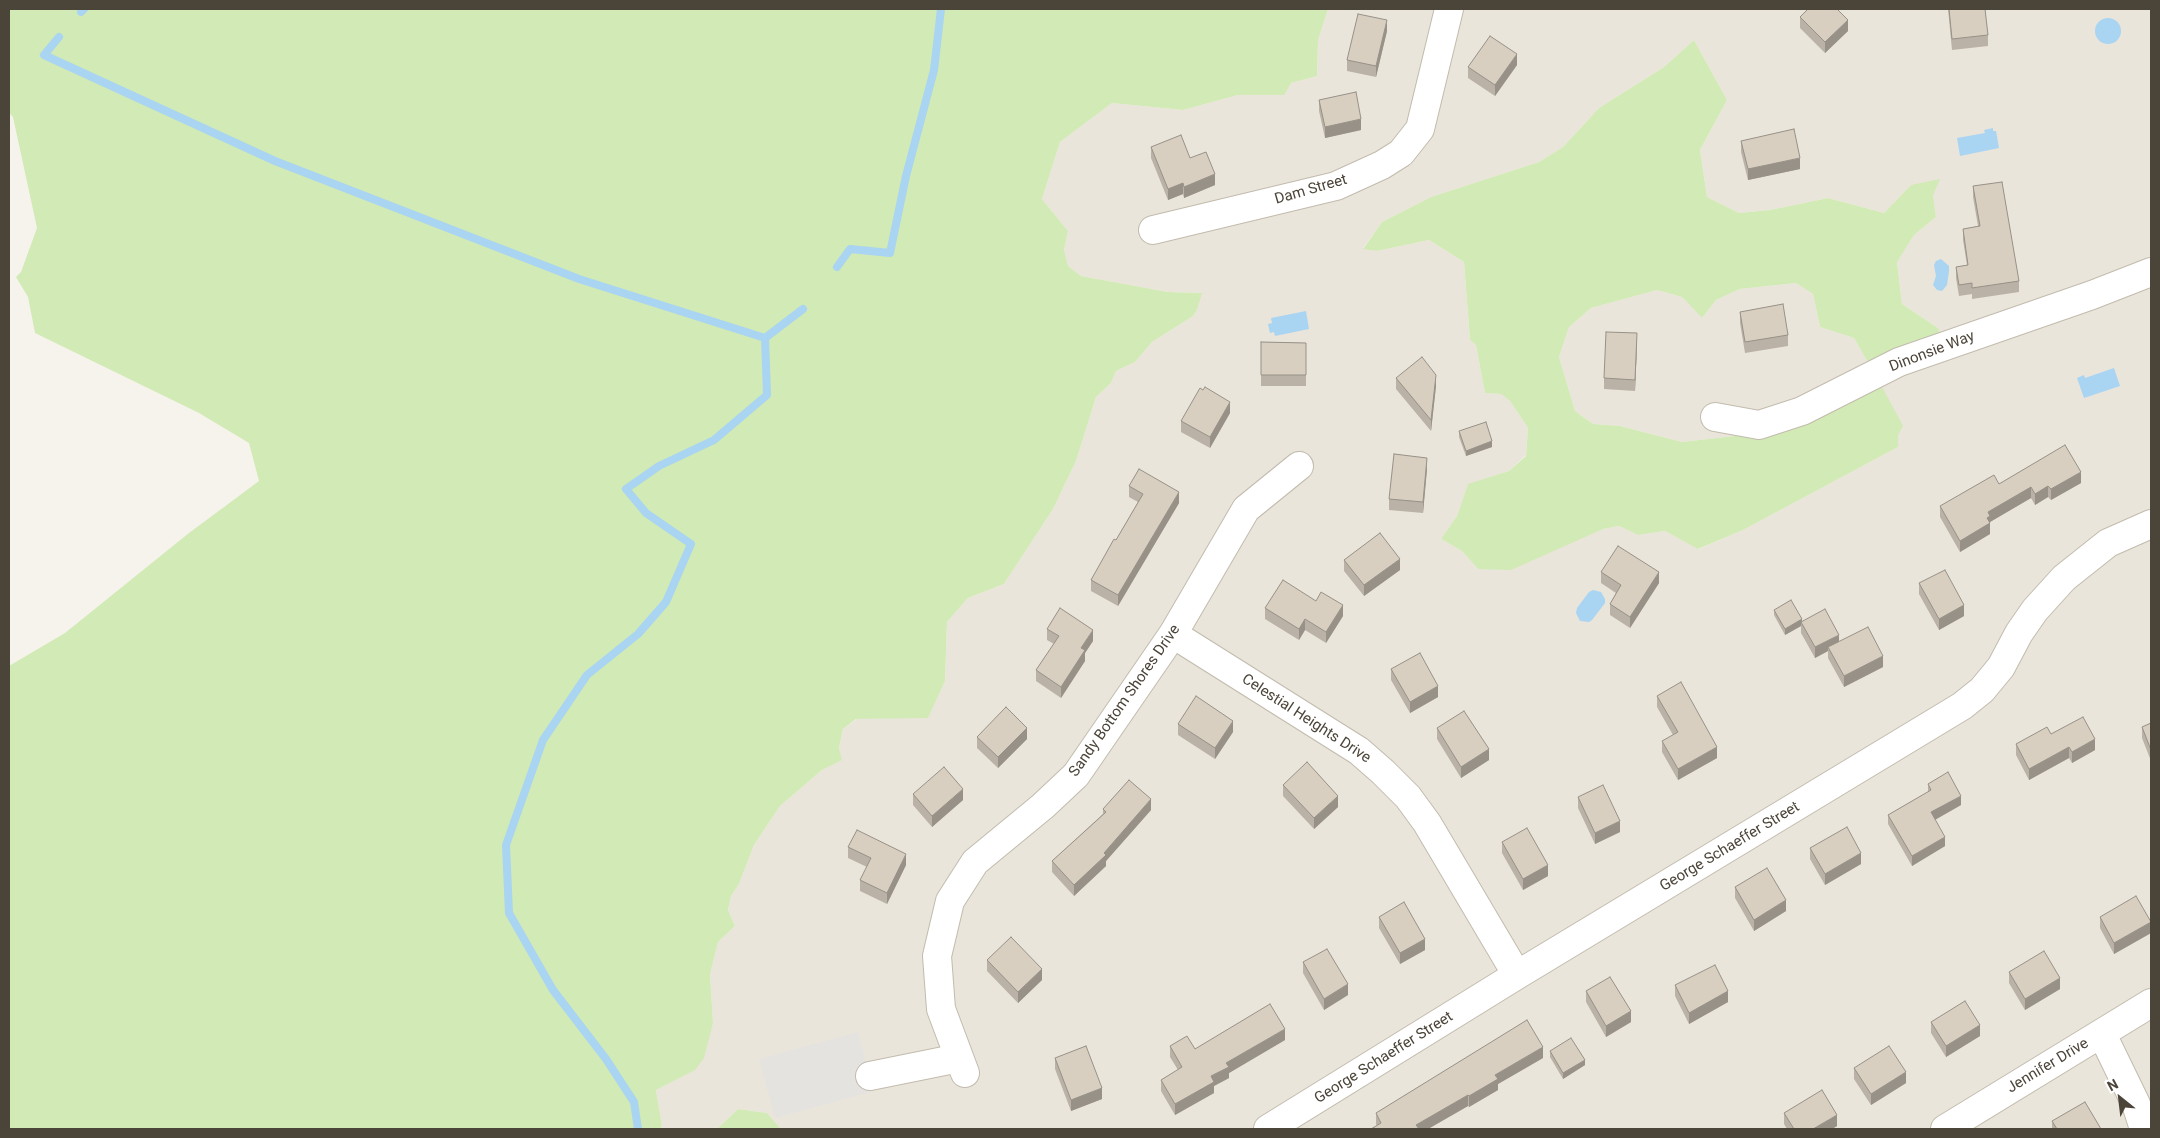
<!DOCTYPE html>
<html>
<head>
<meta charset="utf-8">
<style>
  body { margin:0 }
  #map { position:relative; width:2160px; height:1138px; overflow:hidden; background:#f6f3ec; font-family:Roboto,sans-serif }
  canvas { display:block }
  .frame { position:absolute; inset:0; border:10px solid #4b4439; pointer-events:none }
  .north { position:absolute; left:2095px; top:1073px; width:50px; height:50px; -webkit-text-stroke:4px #fff; paint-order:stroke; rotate:331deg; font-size:14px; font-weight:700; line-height:20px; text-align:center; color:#4b4439 }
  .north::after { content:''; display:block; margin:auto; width:18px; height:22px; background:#4b4439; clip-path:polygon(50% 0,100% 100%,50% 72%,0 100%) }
</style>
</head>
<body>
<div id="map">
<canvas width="2160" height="1138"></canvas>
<div class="frame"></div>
<div class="north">N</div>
</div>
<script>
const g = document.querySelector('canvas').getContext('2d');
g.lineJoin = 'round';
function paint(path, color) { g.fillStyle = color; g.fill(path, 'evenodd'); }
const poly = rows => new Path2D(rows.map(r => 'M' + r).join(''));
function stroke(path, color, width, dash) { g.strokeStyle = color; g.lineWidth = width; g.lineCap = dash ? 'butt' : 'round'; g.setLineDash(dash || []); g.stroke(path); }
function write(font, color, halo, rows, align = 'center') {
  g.font = font + ' Roboto,sans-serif'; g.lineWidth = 4.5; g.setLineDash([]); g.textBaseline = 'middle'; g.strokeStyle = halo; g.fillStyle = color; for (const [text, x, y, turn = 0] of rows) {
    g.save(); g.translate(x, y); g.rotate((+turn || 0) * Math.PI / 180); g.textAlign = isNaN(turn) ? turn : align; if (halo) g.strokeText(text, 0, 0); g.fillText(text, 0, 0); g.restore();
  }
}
paint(poly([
  [1328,9,2151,9,2151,1129,781,1129,767,1113,738,1109,717,1129,660,1129,662,1126,656,1090,694,1070,713,1023,710,974,718,942,735,926,728,910,731,896,739,884,754,845,780,806,822,770,841,760,839,748,843,729,857,719,928,717,945,681,947,622,968,598,1004,584,1053,509,1076,461,1096,397,1111,383,1116,371,1135,362,1152,342,1193,316,1197,310,1201,293,1168,292,1081,276,1068,266,1064,250,1068,231,1042,199,1060,142,1112,103,1183,110,1238,95,1283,95,1291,83,1317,76,1318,40],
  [1694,40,1727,100,1700,150,1707,197,1739,213,1770,210,1828,198,1884,213,1911,185,1933,195,1936,217,1914,235,1897,261,1902,304,1938,328,1880,382,1854,338,1820,327,1813,294,1796,283,1740,289,1716,300,1702,318,1682,297,1657,290,1591,308,1569,327,1559,357,1575,411,1593,424,1620,426,1682,442,1770,432,1898,435,1898,447,1743,530,1699,549,1665,531,1638,535,1619,526,1603,529,1478,569,1462,551,1441,539,1457,516,1468,485,1509,471,1526,455,1528,428,1510,401,1501,394,1485,393,1476,345,1470,340,1464,262,1429,240,1377,251,1363,248,1382,222,1431,197,1539,162,1563,147,1599,108,1664,67]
]), '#eae5da');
paint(poly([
  [9,9,1328,9,1318,40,1317,76,1291,83,1284,95,1238,95,1183,110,1112,103,1060,142,1042,199,1068,231,1064,250,1068,266,1081,276,1168,292,1202,293,1197,310,1193,316,1152,342,1135,362,1116,371,1111,383,1096,397,1076,461,1053,509,1004,584,968,598,947,622,945,681,928,718,856,719,843,729,839,748,842,760,822,770,780,806,754,845,739,884,731,896,728,910,735,926,718,942,710,974,713,1023,704,1058,695,1070,656,1090,662,1126,660,1129,9,1129,9,666,65,633,189,533,259,481,249,443,199,413,35,333,28,297,16,277,21,272,37,228,13,117,9,113],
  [1694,40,1727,100,1700,150,1707,197,1739,213,1770,210,1828,198,1884,213,1911,185,1940,179,1933,195,1936,217,1914,235,1897,262,1902,304,1938,328,1945,351,1880,383,1903,426,1898,435,1898,447,1743,530,1698,549,1665,531,1638,535,1619,526,1603,529,1511,570,1478,569,1462,551,1441,539,1457,516,1468,484,1509,471,1526,456,1528,428,1510,401,1501,394,1485,393,1476,345,1470,340,1464,262,1429,240,1377,251,1363,249,1382,222,1431,197,1539,162,1563,147,1599,108,1664,67],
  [1796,283,1813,294,1820,327,1854,338,1880,383,1770,432,1682,442,1620,426,1593,424,1575,411,1559,357,1569,327,1591,308,1657,290,1682,297,1702,318,1716,300,1740,289],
  [738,1109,767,1113,781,1129,717,1129]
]), '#d2eab5');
paint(poly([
  [858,1032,874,1091,775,1118,759,1059]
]), '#e5e3e0');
paint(poly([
  '2095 31a13 13 0 1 1 26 0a13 13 0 1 1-26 0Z',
  [1993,128,1993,131,1996,131,1999,148,1960,156,1957,138,1985,133,1984,130],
  [1941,259,1949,266,1949,271,1947,285,1942,291,1937,290,1933,285,1936,276,1934,265,1936,261],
  [1306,311,1309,329,1275,336,1274,332,1270,333,1268,324,1272,323,1271,318],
  [2114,368,2120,386,2084,398,2077,378,2084,375,2085,378],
  [1593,590,1601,592,1605,599,1605,603,1592,620,1589,622,1580,621,1576,613,1577,608,1589,592]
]), '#a9d4f2');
stroke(poly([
  [81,12,84,9],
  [59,37,44,55,275,161,579,279,765,338],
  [837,267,850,249,890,253,906,176,934,70,941,9],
  [638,1129,634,1102,606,1059,553,990,509,913,506,845,543,740,587,675,638,634,666,602,691,544,646,513,626,489,659,466,714,440,767,395,765,338,803,309]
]), '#a9d4f2', 8);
const minor = poly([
  [1153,230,1336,186,1382,165,1401,153,1420,129,1449,9],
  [1715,417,1759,425,1802,411,1899,362,2092,295,2151,272],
  [1173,634,1359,751,1383,772,1408,797,1427,823,1517,975],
  [2102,1034,2136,1104,2144,1129],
  [965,1073,941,1009,937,956,950,901,975,862,1043,806,1076,775,1173,634,1246,509,1299,466],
  [870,1076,959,1058],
  [1268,1129,1517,975,1962,706,1982,690,2001,667,2019,633,2035,610,2064,578,2108,543,2151,524],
  [1945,1129,2151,1003]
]);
stroke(minor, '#c2bbae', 30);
stroke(minor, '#fff', 28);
paint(poly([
  [1948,9,1985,9,1988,35,1988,46,1952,50],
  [1800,17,1848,31,1825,53,1800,28],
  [1387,31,1376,77,1347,71,1347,60],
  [1517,65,1495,96,1468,78,1468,67],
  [1319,100,1361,130,1325,138,1319,111],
  [1741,141,1800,169,1748,180,1741,152],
  [1151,147,1215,185,1184,198,1183,194,1168,200,1151,158],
  [1973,186,2019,281,2019,292,1972,299,1972,294,1959,296,1956,278,1956,267,1967,265,1963,240,1963,229,1978,226,1973,197],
  [1740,312,1788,335,1788,346,1745,353,1740,323],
  [1261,342,1306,343,1306,386,1261,386],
  [1637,344,1635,391,1604,389,1604,378],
  [1396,378,1436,386,1431,431,1396,389],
  [1230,413,1210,448,1181,432,1181,421],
  [1459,431,1492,447,1466,456,1459,437],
  [1427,469,1423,513,1389,510,1389,499],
  [2081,483,2051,500,2048,497,2035,505,2031,498,1990,522,1990,534,1960,552,1940,517,1940,506,1999,484],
  [1129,486,1179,503,1118,606,1091,591,1091,580,1116,540,1138,502,1129,497],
  [1344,560,1400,570,1364,596,1344,571],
  [1601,572,1659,583,1630,628,1610,615,1610,604,1616,593,1601,583],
  [1919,583,1964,616,1939,630,1919,594],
  [1265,608,1343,616,1326,643,1305,630,1299,640,1265,619],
  [1774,610,1802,621,1883,667,1844,687,1828,658,1828,651,1815,658,1801,633,1801,626,1785,635,1774,615],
  [1047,629,1093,641,1085,653,1085,661,1061,698,1036,681,1036,670,1054,644,1047,640],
  [1391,669,1438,697,1410,713,1391,680],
  [1657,696,1717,758,1678,780,1662,752,1662,741,1673,735,1657,707],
  [2151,723,2151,761,2142,738,2142,727],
  [1178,724,1233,732,1215,759,1178,735],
  [1437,728,1489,760,1461,778,1437,739],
  [2051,734,2095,750,2072,763,2069,758,2029,780,2016,755,2016,744],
  [977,737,1027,739,998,768,977,748],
  [1928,784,1961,805,1935,820,1945,846,1912,866,1888,824,1888,815,1928,792],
  [1283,785,1338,807,1314,829,1283,796],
  [913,794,963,800,932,827,913,805],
  [1578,797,1620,832,1595,844,1578,808],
  [1103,809,1151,810,1106,861,1106,866,1074,896,1052,872,1052,861,1103,814],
  [1502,842,1548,876,1523,890,1502,853],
  [848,847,906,865,887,904,860,891,860,880,867,867,848,858],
  [1810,848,1861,864,1825,885,1810,859],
  [1735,887,1786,911,1754,931,1735,898],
  [1379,917,1425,950,1400,964,1379,928],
  [2100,917,2151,933,2114,954,2100,928],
  [987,960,1042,980,1018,1003,987,971],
  [1303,962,1348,995,1324,1010,1303,973],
  [2009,972,2060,989,2025,1010,2009,983],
  [1675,985,1728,1002,1689,1024,1675,996],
  [1586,991,1631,1022,1606,1037,1586,1002],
  [1931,1022,1980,1036,1946,1057,1931,1033],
  [1285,1040,1229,1073,1229,1078,1214,1086,1214,1093,1175,1115,1161,1091,1161,1080,1178,1070,1170,1057,1170,1046,1195,1049],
  [1550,1051,1585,1065,1563,1079,1550,1057],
  [1055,1058,1102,1099,1071,1111,1055,1069],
  [1543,1058,1498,1084,1498,1090,1469,1107,1468,1106,1428,1129,1371,1129,1377,1126,1376,1124,1376,1113],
  [1854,1068,1906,1083,1871,1105,1854,1079],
  [1784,1113,1837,1126,1832,1129,1787,1129,1784,1124],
  [2052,1121,2101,1129,2052,1129]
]), '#bab2a6');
paint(poly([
  [1387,20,1387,31,1376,77,1376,66],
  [1848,20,1848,31,1825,53,1825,42],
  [1517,54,1517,65,1495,96,1495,85],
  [1361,119,1361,130,1325,138,1325,127],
  [1800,158,1800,169,1748,180,1748,169],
  [1215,174,1215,185,1184,198,1184,187],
  [1183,183,1183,194,1168,200,1168,189],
  [1637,333,1637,344,1635,391,1635,380],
  [1436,375,1436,386,1431,431,1431,420],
  [1230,402,1230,413,1210,448,1210,437],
  [1492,441,1492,447,1466,456,1466,451],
  [1427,458,1427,469,1423,513,1423,502],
  [2081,472,2081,483,2051,500,2051,489],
  [2048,486,2048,497,2035,505,2035,494],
  [2031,487,2031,498,1990,522,1990,534,1960,552,1960,541,1987,518,1988,512],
  [1179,492,1179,503,1118,606,1118,595],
  [1400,559,1400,570,1364,596,1364,585],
  [1659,572,1659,583,1630,628,1630,617],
  [1343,605,1343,616,1326,643,1326,632],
  [1964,605,1964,616,1939,630,1939,619],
  [1305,619,1305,630,1299,640,1299,629],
  [1802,619,1802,624,1801,622,1801,626,1785,635,1785,629],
  [1093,630,1093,641,1085,653,1085,661,1061,698,1061,687,1081,648],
  [1839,635,1839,646,1828,647,1828,651,1815,658,1815,647],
  [1883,656,1883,667,1844,687,1844,676],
  [1438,686,1438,697,1410,713,1410,702],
  [1233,721,1233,732,1215,759,1215,748],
  [1027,728,1027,739,998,768,998,757],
  [2095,739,2095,750,2072,763,2072,752],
  [1717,747,1717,758,1678,780,1678,769],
  [2069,747,2069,758,2029,780,2029,769],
  [1489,749,1489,760,1461,778,1461,767],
  [963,789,963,800,932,827,932,816],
  [1338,796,1338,807,1314,829,1314,818],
  [1961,796,1961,805,1931,822,1931,812],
  [1151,799,1151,810,1106,861,1106,866,1074,896,1074,885,1104,853],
  [1620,821,1620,832,1595,844,1595,833],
  [1945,837,1945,846,1912,866,1912,856],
  [1861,853,1861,864,1825,885,1825,874],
  [906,854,906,865,887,904,887,893],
  [1548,865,1548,876,1523,890,1523,879],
  [1786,900,1786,911,1754,931,1754,920],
  [2151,922,2151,933,2114,954,2114,943],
  [1425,939,1425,950,1400,964,1400,953],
  [1042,969,1042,980,1018,1003,1018,992],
  [2060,978,2060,989,2025,1010,2025,999],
  [1348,984,1348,995,1324,1010,1324,999],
  [1728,991,1728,1002,1689,1024,1689,1013],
  [1631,1011,1631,1022,1606,1037,1606,1026],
  [1980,1025,1980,1036,1946,1057,1946,1046],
  [1285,1029,1285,1040,1229,1073,1229,1078,1214,1086,1214,1093,1175,1115,1175,1104,1211,1076,1226,1063],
  [1543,1047,1543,1058,1498,1084,1498,1090,1469,1107,1469,1096,1495,1075],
  [1585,1060,1585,1065,1563,1079,1563,1073],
  [1906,1072,1906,1083,1871,1105,1871,1094],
  [1102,1088,1102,1099,1071,1111,1071,1100],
  [1468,1095,1468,1106,1428,1129,1416,1129,1416,1125],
  [1837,1115,1837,1126,1832,1129,1813,1129]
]), '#979187');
const building = poly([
  [1808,9,1837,9,1848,20,1825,42,1800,17,1808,9],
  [1949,9,1985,9,1988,35,1952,39,1949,9],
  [1358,14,1387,20,1376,66,1347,60,1358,14],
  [1490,36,1517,54,1495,85,1468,67,1490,36],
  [1356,92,1361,119,1325,127,1319,100,1356,92],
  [1794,129,1800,158,1748,169,1741,141,1794,129],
  [1181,135,1190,158,1206,152,1215,174,1184,187,1183,183,1168,189,1151,147,1181,135],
  [2002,182,2019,281,1972,288,1972,283,1959,285,1956,267,1968,265,1963,229,1980,226,1973,186,2002,182],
  [1783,304,1788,335,1745,342,1740,312,1783,304],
  [1606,332,1637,333,1635,380,1604,378,1606,332],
  [1261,342,1306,343,1306,375,1261,375,1261,342],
  [1422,357,1436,375,1431,420,1396,378,1422,357],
  [1205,387,1230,402,1210,437,1181,421,1200,388,1203,390,1205,387],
  [1486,422,1492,441,1466,451,1459,431,1486,422],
  [2065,445,2081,472,2051,489,2048,486,2035,494,2031,487,1988,512,1990,516,1987,518,1990,523,1960,541,1940,506,1994,475,1999,484,2065,445],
  [1394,454,1427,458,1423,502,1389,499,1394,454],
  [1139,469,1179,492,1118,595,1091,580,1114,539,1116,540,1143,494,1129,486,1139,469],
  [1380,533,1400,559,1364,585,1344,560,1380,533],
  [1618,546,1659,572,1630,617,1610,604,1621,585,1601,572,1618,546],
  [1945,570,1964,605,1939,619,1919,583,1945,570],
  [1283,580,1316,601,1321,592,1343,605,1326,632,1305,619,1299,629,1265,608,1283,580],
  [1791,600,1802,619,1785,629,1774,610,1791,600],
  [1060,608,1093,630,1081,648,1085,650,1061,687,1036,670,1059,636,1047,629,1060,608],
  [1825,609,1839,635,1815,647,1801,622,1825,609],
  [1868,627,1883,656,1844,676,1828,647,1868,627],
  [1420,653,1438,686,1410,702,1391,669,1420,653],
  [1681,682,1717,747,1678,769,1662,741,1678,732,1657,696,1681,682],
  [1196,696,1233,721,1215,748,1178,724,1196,696],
  [1006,707,1027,728,998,757,977,737,1006,707],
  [1464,711,1489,749,1461,767,1437,728,1464,711],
  [2083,717,2095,739,2072,752,2069,747,2029,769,2016,744,2047,727,2051,734,2083,717],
  [2151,723,2151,750,2142,727,2151,723],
  [1307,762,1338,796,1314,818,1283,785,1307,762],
  [944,767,963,789,932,816,913,794,944,767],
  [1948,772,1961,796,1931,812,1945,837,1912,856,1888,815,1931,790,1928,784,1948,772],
  [1129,780,1151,799,1104,853,1106,855,1074,885,1052,861,1106,812,1103,809,1129,780],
  [1603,785,1620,821,1595,833,1578,797,1603,785],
  [1847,827,1861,853,1825,874,1810,848,1847,827],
  [1527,828,1548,865,1523,879,1502,842,1527,828],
  [857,830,906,854,887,893,860,880,871,858,848,847,857,830],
  [1767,868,1786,900,1754,920,1735,887,1767,868],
  [2136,896,2151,922,2114,943,2100,917,2136,896],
  [1404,902,1425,939,1400,953,1379,917,1404,902],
  [1011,937,1042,969,1018,992,987,960,1011,937],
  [1327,949,1348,984,1324,999,1303,962,1327,949],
  [2044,951,2060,978,2025,999,2009,972,2044,951],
  [1715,965,1728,991,1689,1013,1675,985,1715,965],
  [1610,977,1631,1011,1606,1026,1586,991,1610,977],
  [1965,1001,1980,1025,1946,1046,1931,1022,1965,1001],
  [1270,1004,1285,1029,1226,1063,1229,1067,1211,1076,1214,1082,1175,1104,1161,1080,1182,1067,1170,1046,1187,1036,1195,1049,1270,1004],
  [1527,1020,1543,1047,1495,1075,1498,1079,1469,1096,1468,1095,1416,1125,1419,1129,1371,1129,1381,1123,1376,1113,1527,1020],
  [1571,1038,1585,1060,1563,1073,1550,1051,1571,1038],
  [1086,1046,1102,1088,1071,1100,1055,1058,1086,1046],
  [1889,1046,1906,1072,1871,1094,1854,1068,1889,1046],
  [1822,1090,1837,1115,1813,1129,1794,1129,1784,1113,1822,1090],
  [2085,1102,2101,1129,2057,1129,2052,1121,2085,1102]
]);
paint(building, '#d8cfc1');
stroke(building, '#979187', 1);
write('15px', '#4b4439', '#fff', [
  ["Dam Street",1311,190,-16],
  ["Dinonsie Way",1932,352,-21],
  ["Sandy Bottom Shores Drive",1125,701,-55],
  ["Celestial Heights Drive",1306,719,33],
  ["George Schaeffer Street",1730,847,-31],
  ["George Schaeffer Street",1384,1058,-32],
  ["Jennifer Drive",2048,1066,-31]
]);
</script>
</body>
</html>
